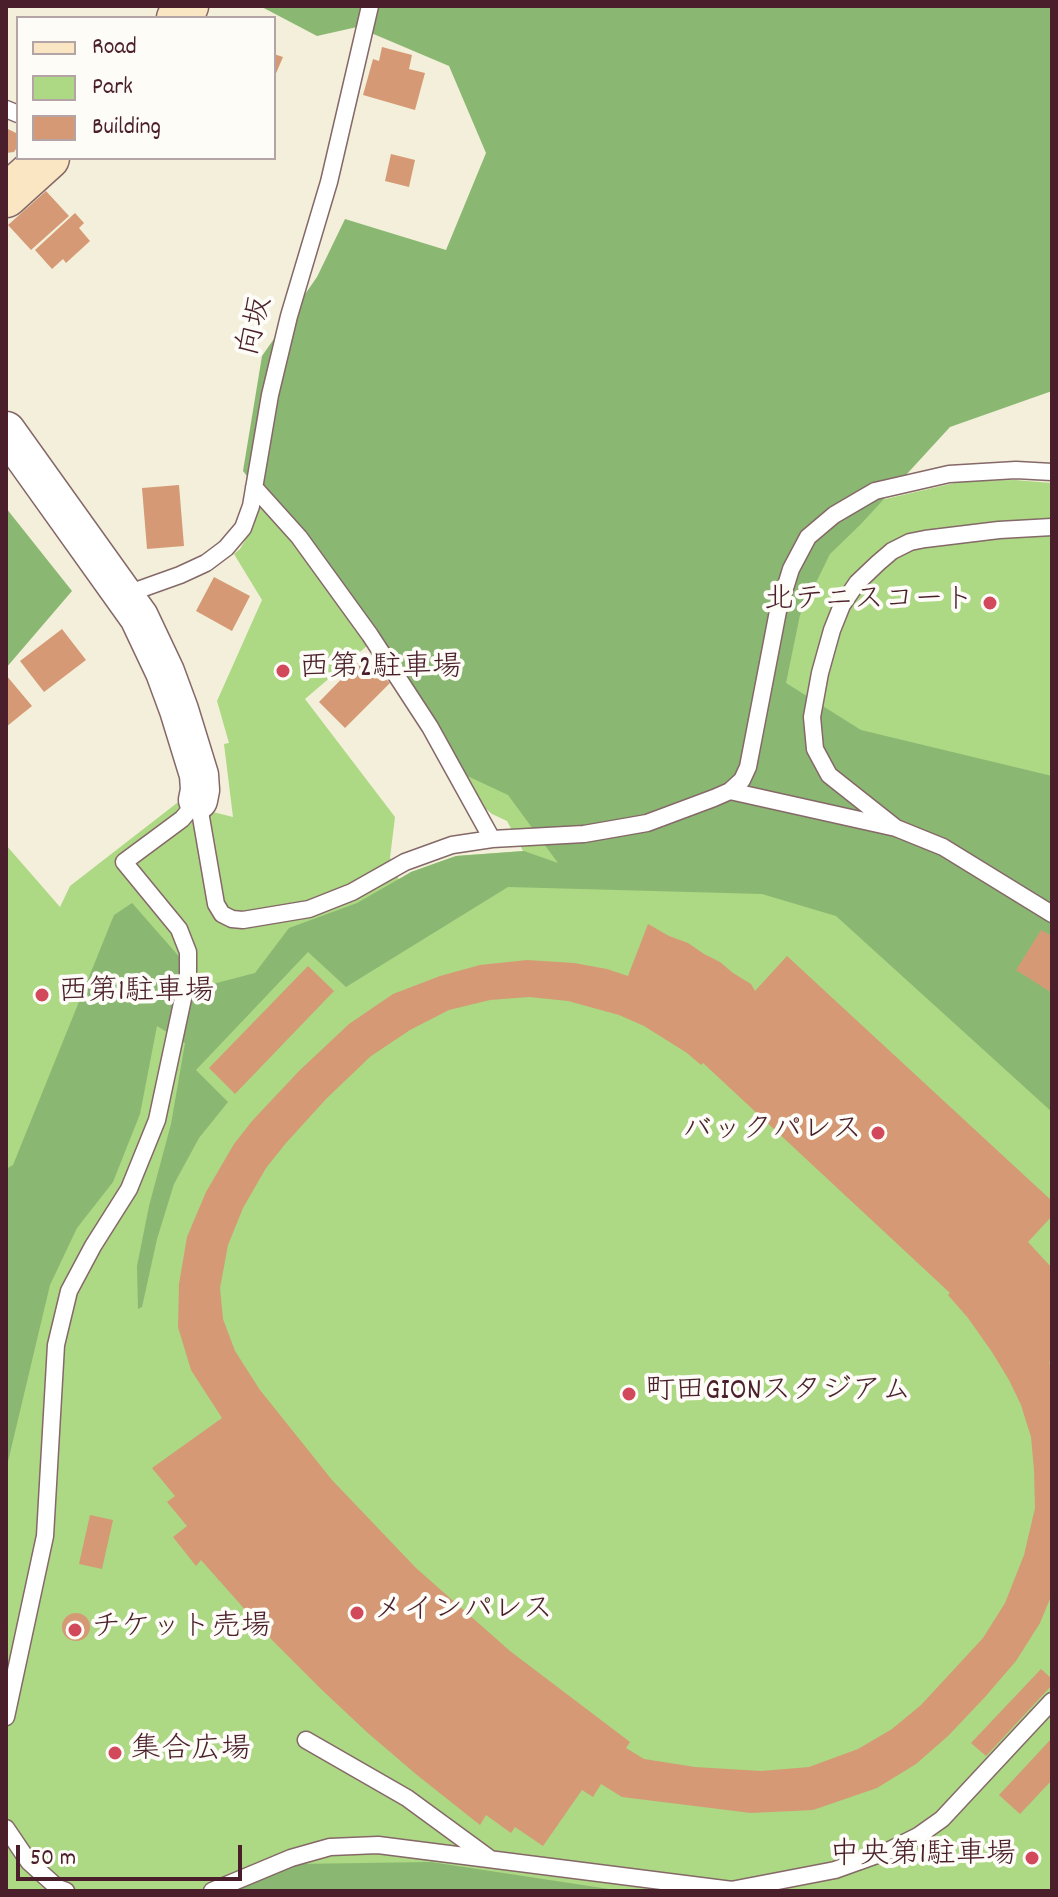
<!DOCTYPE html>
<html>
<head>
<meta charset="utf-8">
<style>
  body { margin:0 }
  #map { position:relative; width:1058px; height:1897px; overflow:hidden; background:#f3efda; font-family:Dekko,sans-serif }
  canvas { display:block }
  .frame { position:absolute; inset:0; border:8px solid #4a1f2b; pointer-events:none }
  .legend { position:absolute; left:16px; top:16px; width:260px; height:144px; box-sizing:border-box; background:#fdfcf7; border:2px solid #b5a4a5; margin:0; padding:10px 14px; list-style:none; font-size:24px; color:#4a1f2b }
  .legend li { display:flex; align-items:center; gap:16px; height:40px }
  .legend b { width:40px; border:2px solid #b5a4a5 }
  .scale { position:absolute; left:16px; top:1845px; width:226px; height:36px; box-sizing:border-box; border:4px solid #4a1f2b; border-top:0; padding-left:10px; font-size:24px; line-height:28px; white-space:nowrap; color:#4a1f2b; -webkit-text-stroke:6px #fdfcf7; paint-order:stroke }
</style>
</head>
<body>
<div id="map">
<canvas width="1058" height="1897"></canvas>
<div class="frame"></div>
<ul class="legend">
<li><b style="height:10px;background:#fbe6c4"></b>Road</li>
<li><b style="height:22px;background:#add884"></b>Park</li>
<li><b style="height:22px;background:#d59a75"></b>Building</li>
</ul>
<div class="scale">50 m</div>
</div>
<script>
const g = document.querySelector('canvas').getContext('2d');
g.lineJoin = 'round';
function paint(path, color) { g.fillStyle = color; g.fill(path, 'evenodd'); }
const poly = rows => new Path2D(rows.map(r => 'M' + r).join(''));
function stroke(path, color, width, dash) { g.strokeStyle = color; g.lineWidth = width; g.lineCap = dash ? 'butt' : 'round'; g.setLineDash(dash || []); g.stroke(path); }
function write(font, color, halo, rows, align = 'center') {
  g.font = font + ' Dekko,"Klee One",sans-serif'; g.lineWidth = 8; g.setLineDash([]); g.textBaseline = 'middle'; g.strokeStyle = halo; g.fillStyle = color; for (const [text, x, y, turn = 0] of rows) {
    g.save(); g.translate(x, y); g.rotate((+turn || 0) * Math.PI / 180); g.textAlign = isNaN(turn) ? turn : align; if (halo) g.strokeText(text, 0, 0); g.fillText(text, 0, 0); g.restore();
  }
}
paint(poly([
  [1015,480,1052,483,1052,1891,6,1891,6,845,60,907,70,886,177,803,233,817,224,744,229,743,217,701,262,600,234,554,240,549,254,525,260,501,297,544,368,645,305,699,395,817,390,858,399,880,411,872,456,856,523,851,507,821,492,814,479,803,371,633,802,575,881,500,963,481]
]), '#add884');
paint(poly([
  [260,6,1052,6,1052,391,950,427,861,524,830,554,800,615,786,683,861,730,1052,776,1052,1112,836,916,762,894,508,887,346,987,308,952,196,1070,228,1102,199,1138,174,1184,157,1239,142,1307,138,1309,137,1266,149,1206,171,1124,185,1043,157,1026,140,1114,113,1182,77,1228,50,1285,6,1470,6,1169,13,1165,114,915,132,903,205,986,255,973,289,928,357,903,411,872,456,856,524,851,558,863,508,795,461,773,371,633,243,471,262,356,317,277,345,219,446,250,486,153,449,66,357,27,317,36],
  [6,508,72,591,6,668],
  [431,1862,622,1891,232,1891,294,1864]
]), '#8ab872');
paint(poly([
  [382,47,412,55,409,69,425,73,415,110,363,95,373,59,379,61],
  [274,54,283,57,274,78],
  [6,128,18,134,18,146,14,152,6,153],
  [391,154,415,160,409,187,385,181],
  [46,191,69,216,31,250,8,225],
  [75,213,84,223,79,228,90,241,66,263,63,259,52,269,35,250],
  [179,485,184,546,147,549,142,488],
  [214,577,250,596,232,631,196,611],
  [62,629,86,660,44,692,20,661],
  [363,657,390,683,345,728,319,702],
  [6,675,32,706,6,727],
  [648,924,669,936,688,943,704,954,720,962,733,973,751,984,755,991,787,956,1052,1201,1052,1216,1028,1242,1052,1268,1052,1361,1049,1362,1052,1369,1052,1594,1040,1623,1016,1661,985,1697,948,1736,916,1764,877,1788,813,1810,751,1813,622,1797,601,1784,593,1797,582,1790,543,1846,515,1827,511,1833,486,1815,480,1825,417,1775,369,1734,322,1690,272,1640,201,1560,196,1566,173,1537,187,1526,167,1502,175,1496,152,1468,222,1418,191,1370,178,1327,179,1284,187,1237,206,1192,234,1144,252,1121,299,1071,349,1024,393,994,440,976,480,965,527,960,574,963,607,969,628,976],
  [529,997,568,1001,619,1015,644,1026,687,1053,701,1065,703,1063,950,1293,948,1295,968,1318,992,1352,1009,1380,1021,1405,1031,1437,1034,1470,1035,1508,1024,1555,1005,1603,983,1638,921,1705,892,1729,858,1749,809,1767,761,1771,695,1767,644,1759,626,1748,630,1742,510,1651,416,1568,332,1480,260,1390,235,1351,223,1319,220,1288,228,1245,243,1208,266,1168,286,1143,327,1098,371,1056,410,1030,449,1010,490,1000],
  [1041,930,1052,936,1052,993,1016,970],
  [308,966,334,991,235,1094,209,1068],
  [90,1515,113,1520,102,1569,79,1564],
  '62 1627a14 14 0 1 1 28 0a14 14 0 1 1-28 0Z',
  [1041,1669,1052,1679,1052,1685,986,1756,971,1743],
  [1052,1738,1052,1780,1020,1814,999,1795]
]), '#d59a75');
const service = poly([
  [6,109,18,114],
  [254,487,299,537,370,635,430,727,492,839],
  [124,595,180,575,206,563,226,548,243,528,251,506,270,395,289,316,329,182,370,6],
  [730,791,896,828,943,847,1052,914],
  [198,800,216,904,222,914,232,919,243,920,309,909,352,892,405,862,452,845,492,839,584,834,647,823,714,798,730,791,742,780,748,767,778,611,791,569,808,537,834,515,875,491,949,474,1016,470,1052,472],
  [896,828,829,775,815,749,812,717,820,673,832,630,842,605,857,583,878,563,892,551,910,542,925,539,999,530,1052,527],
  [6,1717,45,1536,56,1345,69,1291,93,1246,129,1189,157,1120,188,975,188,952,179,929,124,862,182,819,198,800],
  [306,1740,407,1798,489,1858],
  [6,1828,29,1862,58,1888,66,1891],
  [731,1890,835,1870,888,1851,918,1836,942,1819,1052,1701],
  [212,1891,291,1858,330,1847,378,1845,740,1891]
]);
const tertiary = poly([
  [6,431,139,617,165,672,179,710,199,775,200,790,198,800]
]);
const secondary = poly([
  [178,18,187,6],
  [6,196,48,158]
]);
stroke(service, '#856868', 19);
stroke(tertiary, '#856868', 41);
stroke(secondary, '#856868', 45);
stroke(service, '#fff', 16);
stroke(tertiary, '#fff', 38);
stroke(secondary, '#fbe6c4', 42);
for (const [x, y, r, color] of [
  [990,603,8,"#d1495b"],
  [283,671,8,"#d1495b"],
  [42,995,8,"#d1495b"],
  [878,1133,8,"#d1495b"],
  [629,1394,8,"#d1495b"],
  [357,1613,8,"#d1495b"],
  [75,1630,8,"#d1495b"],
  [115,1753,8,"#d1495b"],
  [1032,1858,8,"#d1495b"]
]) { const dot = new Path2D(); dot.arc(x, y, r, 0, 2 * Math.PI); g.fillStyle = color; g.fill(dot); stroke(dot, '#fdfcf7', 3); }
write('30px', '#4a1f2b', '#fdfcf7', [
  ["向坂",258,327,-76]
]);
write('30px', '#4a1f2b', '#fdfcf7', [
  ["北テニスコート",974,603,"right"],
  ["西第2駐車場",299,671],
  ["西第1駐車場",58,995],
  ["バックパレス",862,1133,"right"],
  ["町田GIONスタジアム",645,1394],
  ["メインパレス",373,1613],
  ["チケット売場",91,1630],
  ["集合広場",131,1753],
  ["中央第1駐車場",1016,1858,"right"]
], 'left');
</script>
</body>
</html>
